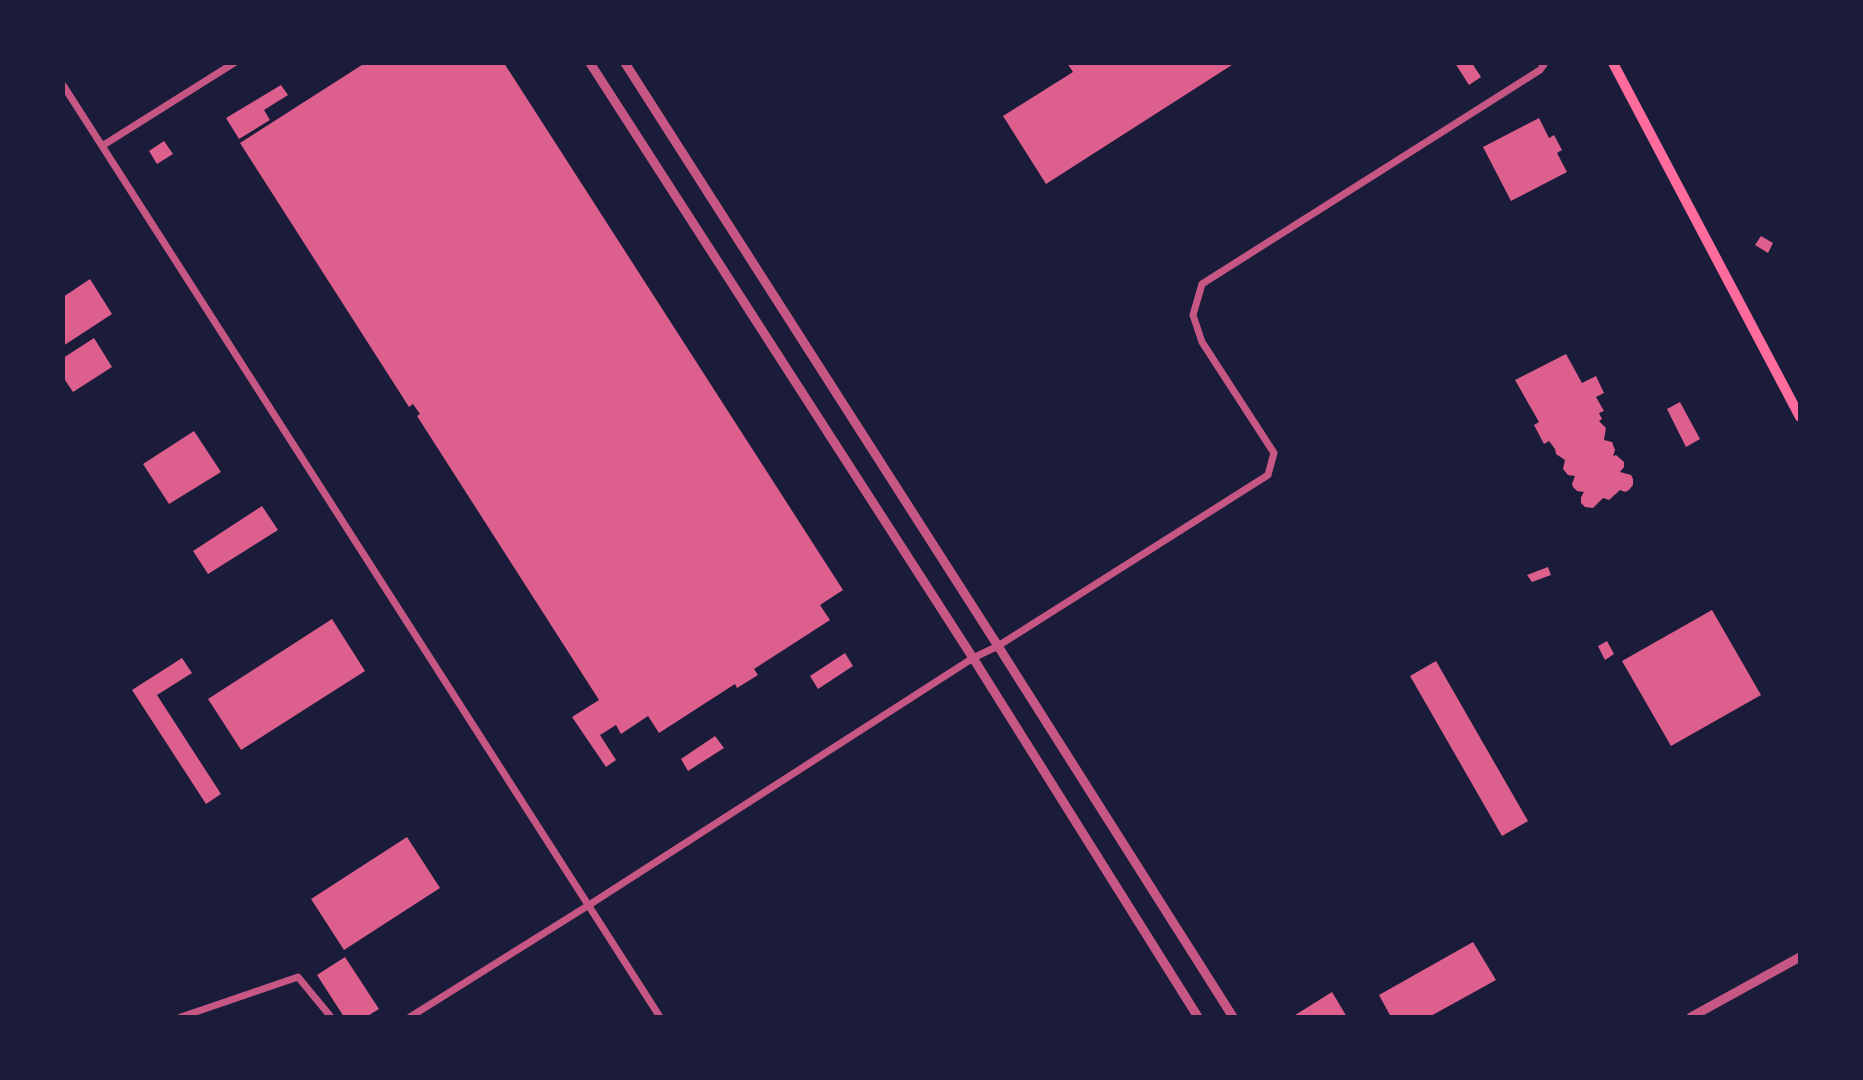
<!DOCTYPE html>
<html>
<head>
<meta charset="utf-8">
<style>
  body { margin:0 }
  #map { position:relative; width:1863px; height:1080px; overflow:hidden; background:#1b1b3a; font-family:"Source Serif 4",serif }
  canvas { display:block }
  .frame { position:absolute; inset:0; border:65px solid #1b1b3a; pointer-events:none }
</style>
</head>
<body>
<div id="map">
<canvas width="1863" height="1080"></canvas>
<div class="frame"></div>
</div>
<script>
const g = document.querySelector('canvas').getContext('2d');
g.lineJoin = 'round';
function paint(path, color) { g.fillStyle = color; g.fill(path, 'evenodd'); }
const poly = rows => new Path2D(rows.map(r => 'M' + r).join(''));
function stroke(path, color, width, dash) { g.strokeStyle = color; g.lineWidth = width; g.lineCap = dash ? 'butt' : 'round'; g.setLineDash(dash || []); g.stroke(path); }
paint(poly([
  [365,63,504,63,843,590,820,605,830,620,754,669,758,675,737,688,735,684,659,733,648,716,621,734,616,725,600,735,616,760,606,767,572,717,599,700,417,416,420,414,413,404,409,407,240,143],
  [1067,63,1235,63,1046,184,1003,116,1073,72],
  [1455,63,1472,63,1481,77,1469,85],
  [281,85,288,95,264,110,270,120,239,139,226,118],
  [1539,118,1549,138,1554,135,1562,150,1557,153,1567,172,1511,201,1483,147],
  [164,141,173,154,157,164,149,151],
  [1761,236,1773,243,1768,253,1755,245],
  [90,279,112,314,63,346,63,297],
  [94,338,112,367,73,392,63,377,63,358],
  [1566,354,1582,383,1596,376,1604,393,1596,397,1604,411,1599,413,1602,419,1599,421,1606,428,1604,440,1612,442,1615,450,1613,456,1616,455,1624,462,1624,467,1620,472,1631,475,1633,479,1633,485,1629,490,1625,492,1620,490,1609,500,1603,498,1593,508,1585,507,1581,503,1581,497,1584,492,1577,491,1573,487,1572,484,1575,476,1568,475,1563,469,1565,460,1556,454,1555,449,1549,441,1544,444,1534,425,1539,422,1515,380],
  [1680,402,1700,439,1686,447,1667,409],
  [194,431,221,472,169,504,143,464],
  [262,506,278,530,208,574,193,551],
  [1548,567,1551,575,1532,582,1527,575],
  [1712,610,1761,695,1671,746,1622,661],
  [332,619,365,671,241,750,208,699],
  [1607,641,1614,654,1605,660,1598,646],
  [845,653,853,666,818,689,810,676],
  [182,658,192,673,157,695,221,794,206,804,132,690],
  [1436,661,1528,821,1502,836,1410,676],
  [715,736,724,748,688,771,681,759],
  [407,837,440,888,344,950,311,899],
  [1473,942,1496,980,1429,1017,1391,1017,1379,995],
  [345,957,379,1009,366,1017,344,1017,317,975],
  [1332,992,1347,1017,1292,1017]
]), '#dd5f8e');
stroke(poly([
  [63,85,660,1017],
  [102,146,234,63],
  [181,1017,298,977,331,1017],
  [410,1017,589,905,973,658,998,646,1268,475,1274,453,1202,342,1193,315,1202,284,1540,70,1545,63]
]), '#c65784', 7);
stroke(poly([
  [590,63,973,658,1198,1017],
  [625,63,998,646,1233,1017],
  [1691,1017,1800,957]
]), '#c65784', 9);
stroke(poly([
  [1613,63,1800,417]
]), '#ff6b9d', 10);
</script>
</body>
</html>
